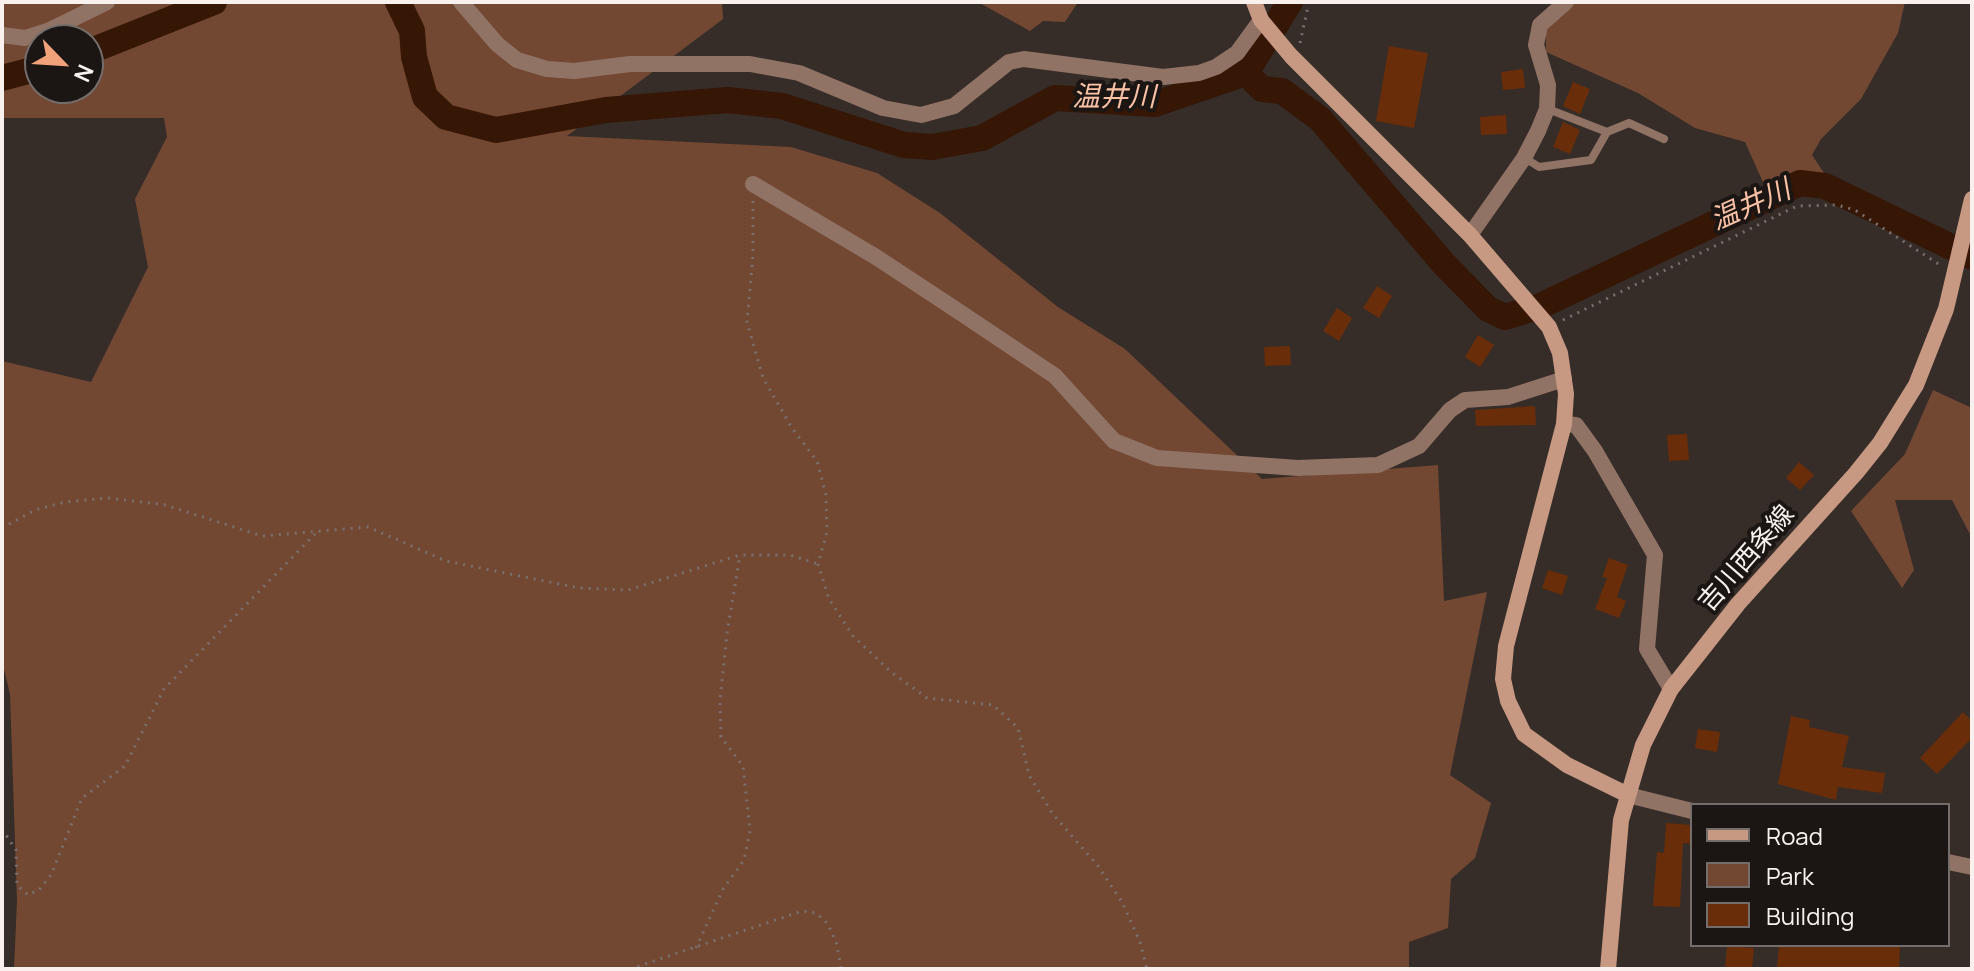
<!DOCTYPE html>
<html>
<head>
<meta charset="utf-8">
<style>
  body { margin:0 }
  #map { position:relative; width:1974px; height:971px; overflow:hidden; background:#362d29; font-family:Manrope,sans-serif }
  canvas { display:block }
  .frame { position:absolute; inset:0; border:4px solid #f8f1ee; pointer-events:none }
  .legend { position:absolute; left:1690px; top:803px; width:260px; height:144px; box-sizing:border-box; background:#1b1614; border:2px solid #736e6b; margin:0; padding:10px 14px; list-style:none; font-size:24px; color:#f8f1ee }
  .legend li { display:flex; align-items:center; gap:16px; height:40px }
  .legend b { width:40px; border:2px solid #736e6b }
  .north { position:absolute; left:24px; top:24px; width:80px; height:80px; box-sizing:border-box; background:#1b1614; border:2px solid #736e6b; border-radius:50%; rotate:115deg; font-size:22px; font-weight:700; line-height:32px; text-align:center; color:#f8f1ee }
  .north::after { content:''; display:block; margin:auto; width:28px; height:36px; background:#f1a27b; clip-path:polygon(50% 0,100% 100%,50% 72%,0 100%) }
</style>
</head>
<body>
<div id="map">
<canvas width="1974" height="971"></canvas>
<div class="frame"></div>
<ul class="legend">
<li><b style="height:10px;background:#c89982"></b>Road</li>
<li><b style="height:22px;background:#734832"></b>Park</li>
<li><b style="height:22px;background:#692d09"></b>Building</li>
</ul>
<div class="north">N</div>
</div>
<script>
const g = document.querySelector('canvas').getContext('2d');
g.lineJoin = 'round';
function paint(path, color) { g.fillStyle = color; g.fill(path, 'evenodd'); }
const poly = rows => new Path2D(rows.map(r => 'M' + r).join(''));
function stroke(path, color, width, dash) { g.strokeStyle = color; g.lineWidth = width; g.lineCap = dash ? 'butt' : 'round'; g.setLineDash(dash || []); g.stroke(path); }
function write(font, color, halo, rows, align = 'center') {
  g.font = font + ' Manrope,"Noto Sans JP",sans-serif'; g.lineWidth = 8; g.setLineDash([]); g.textBaseline = 'middle'; g.strokeStyle = halo; g.fillStyle = color; for (const [text, x, y, turn = 0] of rows) {
    g.save(); g.translate(x, y); g.rotate((+turn || 0) * Math.PI / 180); g.textAlign = isNaN(turn) ? turn : align; if (halo) g.strokeText(text, 0, 0); g.fillText(text, 0, 0); g.restore();
  }
}
paint(poly([
  [2,2,722,2,723,19,567,136,791,147,877,173,940,213,1058,307,1125,349,1262,479,1438,465,1444,601,1487,592,1450,775,1491,803,1475,858,1451,879,1448,928,1409,942,1409,969,14,969,17,901,10,694,2,661,2,361,91,382,148,267,135,199,167,137,164,118,2,118],
  [40,40,88,40,88,88,40,88],
  [978,2,1078,2,1065,22,1043,21,1030,31],
  [1574,2,1905,2,1898,33,1861,99,1821,139,1812,155,1828,179,1803,180,1767,191,1745,142,1695,128,1638,93,1546,52,1546,27],
  [1933,390,1972,408,1972,538,1952,500,1895,500,1914,570,1902,588,1851,511,1905,454]
]), '#734832');
stroke(poly([
  [398,2,412,31,414,57,425,97,446,117,496,130,606,110,728,100,782,106,904,145,932,147,982,138,1055,98,1155,104,1246,73],
  [88,52,214,2],
  [1246,73,1262,89,1282,91,1320,119,1444,264,1488,309,1505,317,1538,307,1800,183,1825,186,1972,257],
  [1246,73,1290,2],
  [2,78,40,68]
]), '#361605', 26);
paint(poly([
  [1389,46,1428,53,1414,128,1376,121],
  [1523,69,1525,88,1503,90,1501,72],
  [1573,82,1590,89,1580,114,1563,106],
  [1506,115,1507,134,1481,135,1480,117],
  [1563,122,1580,130,1570,154,1553,147],
  [1377,286,1392,296,1379,318,1363,308],
  [1337,308,1352,318,1339,341,1323,331],
  [1478,335,1494,345,1480,367,1465,357],
  [1290,346,1291,365,1265,366,1264,347],
  [1535,406,1536,425,1476,426,1475,410],
  [1687,434,1689,460,1669,461,1667,435],
  [1799,462,1814,475,1800,490,1786,478],
  [1609,558,1628,565,1617,597,1626,601,1619,618,1595,609,1607,578,1602,577],
  [1548,570,1568,576,1562,595,1542,588],
  [1963,712,1972,721,1972,738,1937,774,1920,758],
  [1791,716,1810,720,1809,727,1849,736,1842,767,1885,773,1882,793,1838,787,1836,800,1778,784],
  [1698,729,1720,732,1717,752,1695,748],
  [1666,823,1692,825,1692,844,1683,843,1680,907,1653,906,1657,852,1664,853],
  [1779,945,1900,945,1899,969,1777,969],
  [1727,946,1754,948,1752,969,1725,969]
]), '#692d09');
stroke(poly([
  [1300,43,1309,2],
  [753,201,753,255,747,322,763,378,792,428,817,461,826,495,827,532,818,564,829,599,853,636,891,672,927,698,993,705,1018,728,1029,775,1052,813,1098,866,1122,902,1140,942,1147,969],
  [1563,320,1797,206,1837,205,1855,210,1940,265],
  [2,528,35,510,65,502,109,498,165,505,262,536,368,527,446,561,579,588,628,590,740,555,790,555,818,564],
  [2,829,16,850,17,885,28,895,39,890,51,875,82,798,125,766,164,689,315,534],
  [696,948,723,889,744,860,750,831,743,766,721,737,720,701,727,633,740,555],
  [630,969,802,911,816,913,828,924,837,945,841,969]
]), '#79706d', 3, [2, 6]);
stroke(poly([
  [1548,109,1607,132,1629,123,1664,139],
  [1525,158,1539,167,1591,160,1607,132]
]), '#917365', 8);
stroke(poly([
  [461,2,497,44,517,60,547,69,574,71,630,64,750,64,799,73,883,108,921,115,954,106,1009,62,1024,59,1163,77,1199,73,1216,67,1237,53,1261,20],
  [2,35,25,38,50,30,107,2],
  [753,184,876,257,964,315,1055,376,1114,441,1157,458,1298,468,1378,465,1419,446,1450,410,1465,400,1508,397,1564,379],
  [1470,235,1524,158,1538,131,1547,109,1548,85,1536,45,1540,25,1566,2],
  [1564,424,1576,425,1595,451,1655,555,1647,649,1671,689],
  [1628,795,1692,811],
  [1948,862,1972,867]
]), '#917365', 16);
stroke(poly([
  [1254,2,1261,20,1291,56,1470,235,1549,327,1560,353,1566,394,1564,424,1506,646,1503,679,1508,701,1524,734,1567,765,1628,795],
  [1608,969,1621,820,1643,745,1671,689,1738,604,1856,473,1880,443,1916,385,1946,309,1972,199]
]), '#c89982', 16);
write('26px', '#f8f1ee', '#1b1614', [
  ["吉川西条線",1747,559,-49]
]);
write('italic 28px', '#fac1a5', '#1b1614', [
  ["温井川",1114,98],
  ["温井川",1751,206,-24]
]);
</script>
</body>
</html>
